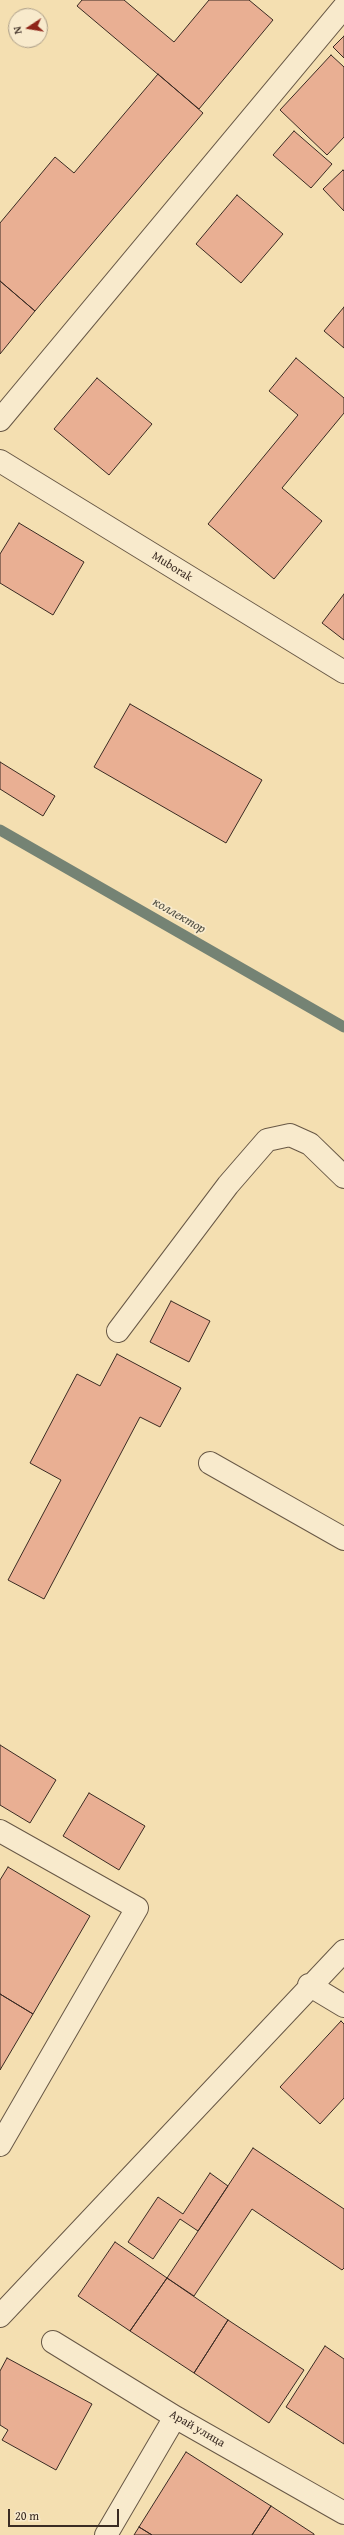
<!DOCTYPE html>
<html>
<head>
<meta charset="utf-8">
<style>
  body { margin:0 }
  #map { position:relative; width:344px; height:2535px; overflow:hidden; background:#f4dfb1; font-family:"Gentium Book Plus",serif }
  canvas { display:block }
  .north { position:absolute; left:8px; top:8px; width:40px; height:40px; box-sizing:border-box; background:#f8eacc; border:1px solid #ac9e88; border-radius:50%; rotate:258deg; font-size:11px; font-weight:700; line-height:16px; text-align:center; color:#3a2b23 }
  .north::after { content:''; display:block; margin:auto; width:14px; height:18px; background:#8f2418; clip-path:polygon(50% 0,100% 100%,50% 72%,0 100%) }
  .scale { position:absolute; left:8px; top:2509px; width:111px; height:18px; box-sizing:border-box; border:2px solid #3a2b23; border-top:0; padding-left:5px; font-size:12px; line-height:14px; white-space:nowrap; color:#3a2b23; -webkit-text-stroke:3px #f8eacc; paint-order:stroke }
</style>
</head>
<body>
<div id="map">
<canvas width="344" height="2535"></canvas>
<div class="north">N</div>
<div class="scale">20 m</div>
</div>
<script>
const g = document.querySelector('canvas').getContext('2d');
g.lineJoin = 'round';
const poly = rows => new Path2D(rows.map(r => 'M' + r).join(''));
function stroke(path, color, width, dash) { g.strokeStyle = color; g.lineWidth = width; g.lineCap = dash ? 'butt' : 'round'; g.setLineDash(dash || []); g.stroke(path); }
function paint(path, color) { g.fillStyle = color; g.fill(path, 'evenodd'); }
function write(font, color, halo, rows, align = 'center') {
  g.font = font + ' "Gentium Book Plus",serif'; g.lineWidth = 3.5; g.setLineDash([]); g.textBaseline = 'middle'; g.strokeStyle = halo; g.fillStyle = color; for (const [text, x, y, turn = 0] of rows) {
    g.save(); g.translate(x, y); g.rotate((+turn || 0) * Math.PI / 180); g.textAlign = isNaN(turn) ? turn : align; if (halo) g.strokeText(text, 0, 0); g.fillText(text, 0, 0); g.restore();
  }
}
stroke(poly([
  [0,830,344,1027]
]), '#758374', 11);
const building = poly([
  [82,0,124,0,174,42,209,0,249,0,273,20,199,109,77,6,82,0],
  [344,36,344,58,333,47,344,36],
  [331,55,344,67,344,137,327,155,280,110,331,55],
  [158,74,203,113,35,311,0,281,0,223,55,157,74,173,158,74],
  [294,131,332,164,311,188,273,155,294,131],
  [343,170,344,171,344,211,323,189,343,170],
  [237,195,283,234,241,283,196,244,237,195],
  [0,281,35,311,0,354,0,281],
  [344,307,344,348,324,331,344,307],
  [296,358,344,398,344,413,282,488,322,521,274,579,208,524,298,415,269,391,296,358],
  [97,378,152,424,109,475,54,429,97,378],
  [19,523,84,562,53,615,0,583,0,554,19,523],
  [344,594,344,640,322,623,344,594],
  [130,704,262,780,226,843,94,767,130,704],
  [0,762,55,796,43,816,0,789,0,762],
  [171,1301,210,1321,189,1362,150,1342,171,1301],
  [117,1354,181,1388,160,1427,140,1417,44,1599,8,1580,61,1480,30,1463,77,1374,100,1386,117,1354],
  [0,1745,56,1780,30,1823,0,1805,0,1745],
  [89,1793,145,1826,119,1870,63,1836,89,1793],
  [8,1867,90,1916,33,2014,0,1994,0,1880,8,1867],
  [0,1994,33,2014,0,2070,0,1994],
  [341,2021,344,2024,344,2098,320,2124,280,2087,341,2021],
  [253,2148,344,2209,344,2268,342,2270,252,2209,194,2296,167,2278,253,2148],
  [210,2173,228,2186,198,2231,180,2219,153,2259,128,2242,158,2197,183,2214,210,2173],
  [115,2242,167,2278,130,2331,78,2296,115,2242],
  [167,2278,228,2320,194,2373,130,2331,167,2278],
  [228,2320,304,2370,269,2423,194,2373,228,2320],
  [325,2346,344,2359,344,2444,286,2407,325,2346],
  [7,2358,92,2404,56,2470,2,2440,8,2430,0,2425,0,2371,7,2358],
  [186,2452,271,2506,252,2535,152,2535,139,2527,186,2452],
  [271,2506,314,2534,314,2535,252,2535,271,2506],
  [139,2527,152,2535,134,2535,139,2527]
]);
paint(building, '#e9af93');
stroke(building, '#3a2b23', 1);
const minor = poly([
  [0,420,344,7],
  [0,461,344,672],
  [118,1331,228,1185,267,1140,290,1135,310,1144,344,1177],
  [210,1463,344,1539],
  [0,1831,137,1908,0,2145],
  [309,1985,344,2006],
  [0,2316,344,1951],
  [53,2342,175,2417,344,2513],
  [106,2535,175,2417]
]);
stroke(minor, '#685846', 24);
stroke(minor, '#f8eacc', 22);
write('12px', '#3a2b23', '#f8eacc', [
  ["Muborak",172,567,32],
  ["Арай улица",197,2429,30]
]);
write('italic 13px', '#525045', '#f8eacc', [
  ["коллектор",179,916,30]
]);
</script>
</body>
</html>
